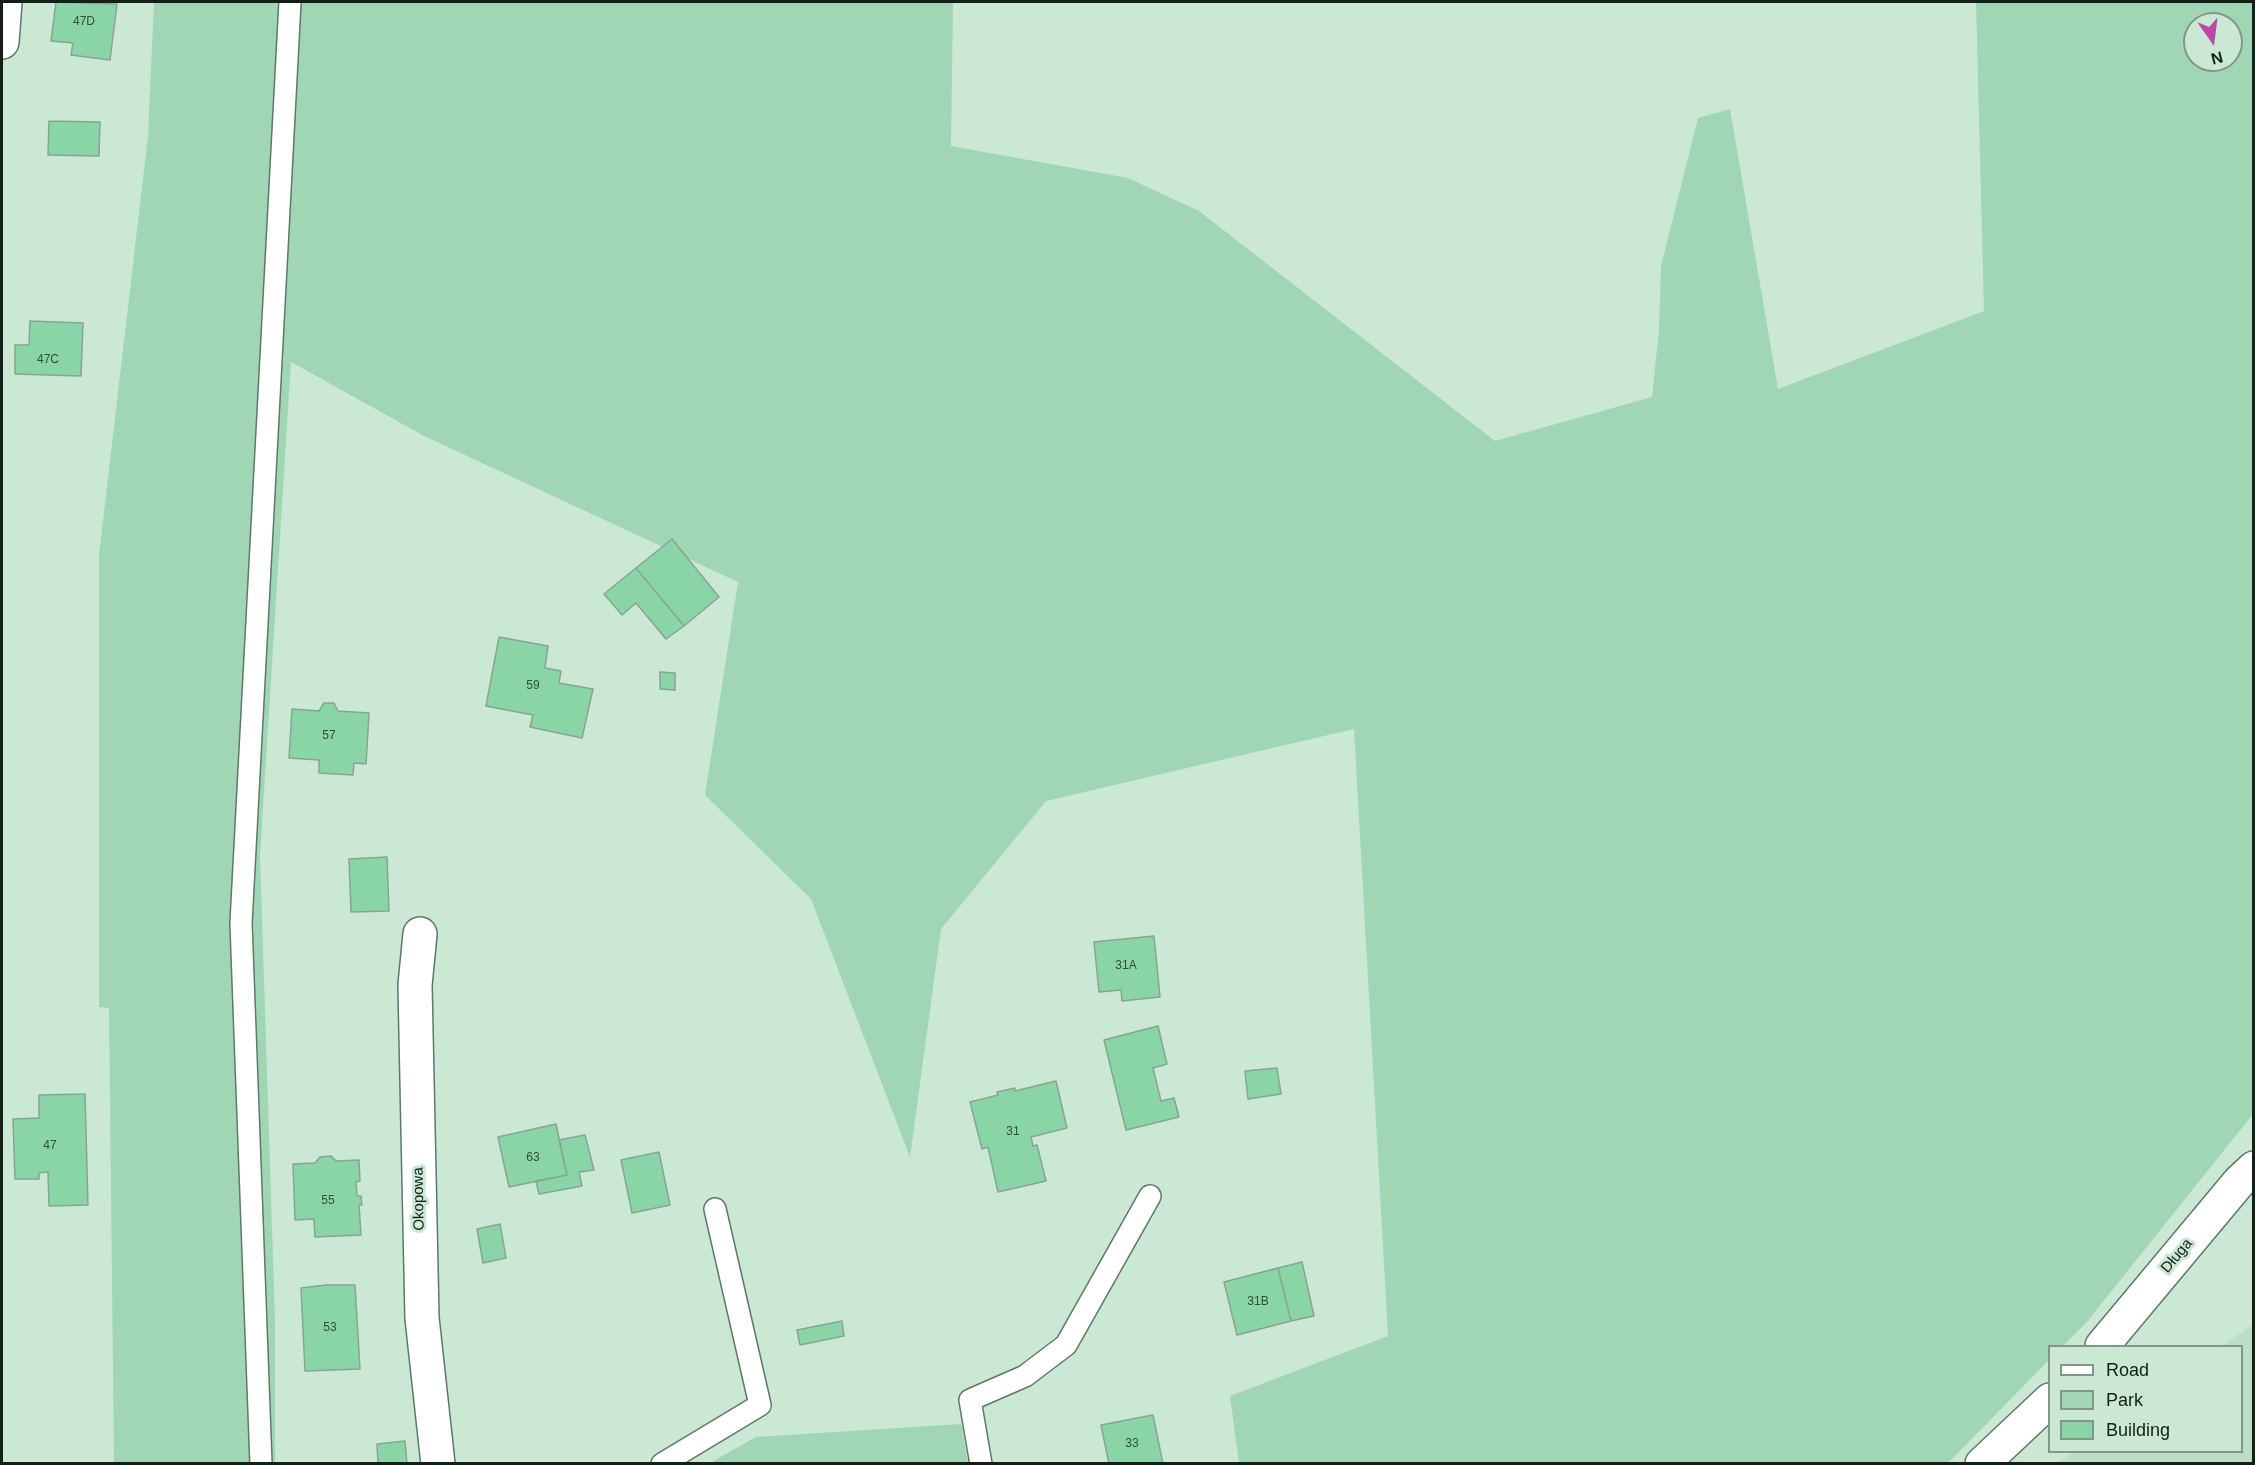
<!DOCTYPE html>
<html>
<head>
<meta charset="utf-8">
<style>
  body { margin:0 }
  #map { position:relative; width:2255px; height:1465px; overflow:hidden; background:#cae8d4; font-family:Arial,sans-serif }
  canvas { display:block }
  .frame { position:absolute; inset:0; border:3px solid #141f18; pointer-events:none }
  .legend { position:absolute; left:2048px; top:1345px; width:195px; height:108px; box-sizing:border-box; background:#cae8d4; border:2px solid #819889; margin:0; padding:8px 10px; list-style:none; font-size:18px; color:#141f18 }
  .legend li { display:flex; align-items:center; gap:12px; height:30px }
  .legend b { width:30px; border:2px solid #819889 }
  .north { position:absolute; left:2183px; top:12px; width:60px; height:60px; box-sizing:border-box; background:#cae8d4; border:2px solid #819889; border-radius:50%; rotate:166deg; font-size:16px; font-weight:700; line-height:24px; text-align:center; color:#141f18 }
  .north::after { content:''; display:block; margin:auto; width:21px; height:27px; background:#bc49a3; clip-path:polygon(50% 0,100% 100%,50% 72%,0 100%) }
</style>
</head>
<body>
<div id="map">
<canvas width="2255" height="1465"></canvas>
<div class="frame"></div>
<ul class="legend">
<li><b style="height:8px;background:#fff"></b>Road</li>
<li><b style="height:16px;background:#a1d6b5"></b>Park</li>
<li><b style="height:16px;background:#8ad5a8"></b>Building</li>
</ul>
<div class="north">N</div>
</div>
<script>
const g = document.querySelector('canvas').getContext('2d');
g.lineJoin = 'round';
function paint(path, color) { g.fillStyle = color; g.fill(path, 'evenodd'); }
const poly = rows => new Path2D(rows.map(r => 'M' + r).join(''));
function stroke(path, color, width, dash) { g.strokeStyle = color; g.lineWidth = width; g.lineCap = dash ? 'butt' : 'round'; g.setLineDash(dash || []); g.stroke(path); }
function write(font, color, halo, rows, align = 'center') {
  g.font = font + ' Arial,sans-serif'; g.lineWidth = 6; g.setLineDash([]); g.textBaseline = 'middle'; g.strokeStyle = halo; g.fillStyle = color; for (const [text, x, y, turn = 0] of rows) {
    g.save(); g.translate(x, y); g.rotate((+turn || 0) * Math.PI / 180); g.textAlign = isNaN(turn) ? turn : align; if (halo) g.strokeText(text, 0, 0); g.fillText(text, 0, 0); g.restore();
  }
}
paint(poly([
  [2253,1325,2253,1463,2057,1463,2074,1452,2242,1452,2242,1346,2221,1346]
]), '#badec6');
paint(poly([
  [154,2,953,2,951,146,1128,178,1199,211,1495,441,1652,397,1659,330,1661,266,1698,118,1730,109,1778,389,1984,311,1976,2,2253,2,2253,1114,2086,1323,2063,1346,2050,1346,2049,1360,1948,1463,1239,1463,1230,1396,1388,1336,1354,729,1046,801,941,929,910,1157,811,899,705,795,738,582,424,436,291,362,260,856,275,1321,275,1463,114,1463,109,1008,99,1007,99,555,148,136],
  [2195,24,2231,24,2231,60,2195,60],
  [961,1424,968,1463,710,1463,756,1437]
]), '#a1d6b5');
const building = poly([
  [56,2,117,4,110,60,71,55,73,43,51,41,56,2],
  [49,121,100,122,99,156,48,155,49,121],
  [30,321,83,323,81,376,15,374,15,345,29,345,30,321],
  [672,539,719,597,684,626,636,568,672,539],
  [636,568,684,626,666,639,636,603,622,615,604,594,636,568],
  [499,637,548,646,545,668,561,671,559,683,593,689,582,738,530,727,533,715,486,706,499,637],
  [660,672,675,673,675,690,660,689,660,672],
  [324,703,334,703,338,711,369,713,366,764,354,763,353,775,319,773,319,760,289,758,292,709,319,711,324,703],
  [387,857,389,911,351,912,349,859,387,857],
  [1154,936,1160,997,1122,1001,1121,990,1099,992,1094,942,1154,936],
  [1158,1026,1167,1064,1153,1068,1161,1101,1174,1098,1179,1117,1126,1130,1104,1040,1158,1026],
  [1277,1068,1281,1094,1248,1099,1245,1071,1277,1068],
  [1056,1081,1067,1128,1031,1137,1033,1146,1037,1145,1046,1181,998,1192,988,1147,982,1149,970,1102,998,1095,997,1092,1015,1088,1015,1091,1056,1081],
  [85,1094,88,1205,49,1206,48,1172,39,1173,39,1179,15,1179,13,1119,39,1118,39,1095,85,1094],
  [556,1124,567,1175,509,1187,498,1137,556,1124],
  [585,1135,594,1170,579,1172,582,1186,539,1194,536,1181,567,1175,559,1140,585,1135],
  [659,1152,670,1205,632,1213,621,1160,659,1152],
  [331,1156,336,1161,359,1160,360,1181,356,1182,357,1196,361,1196,362,1205,359,1205,361,1235,315,1237,314,1219,295,1220,293,1164,315,1163,320,1157,331,1156],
  [500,1224,506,1258,483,1263,477,1229,500,1224],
  [1302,1262,1314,1316,1291,1321,1278,1268,1302,1262],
  [1278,1268,1291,1321,1237,1335,1224,1282,1278,1268],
  [326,1285,355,1285,360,1369,305,1371,301,1288,326,1285],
  [842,1321,844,1336,800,1345,797,1330,842,1321],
  [1153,1415,1163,1464,1109,1464,1101,1425,1153,1415],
  [405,1441,407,1464,378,1464,377,1444,405,1441]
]);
paint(building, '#8ad5a8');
stroke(building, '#88a492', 1.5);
const service = poly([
  [261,1464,241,923,290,2],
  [662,1464,760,1405,715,1209],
  [981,1464,970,1400,1025,1376,1066,1345,1150,1196]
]);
const minor = poly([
  [2,42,5,2],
  [420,934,415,985,422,1318,438,1464],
  [2102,1346,2239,1182,2254,1168],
  [1982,1464,2050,1400]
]);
stroke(service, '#5e7968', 24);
stroke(minor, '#5e7968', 36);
stroke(service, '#fff', 21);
stroke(minor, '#fff', 33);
write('12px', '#324c3c', null, [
  ["47D",84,22],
  ["47C",48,360],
  ["59",533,686],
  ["57",329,736],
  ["31A",1126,966],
  ["31",1013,1132],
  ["47",50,1146],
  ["63",533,1158],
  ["55",328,1201],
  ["31B",1258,1302],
  ["53",330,1328],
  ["33",1132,1444]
]);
write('15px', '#141f18', '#cae8d4', [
  ["Okopowa",419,1199,-91],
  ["Długa",2177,1256,-50]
]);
</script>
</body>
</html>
